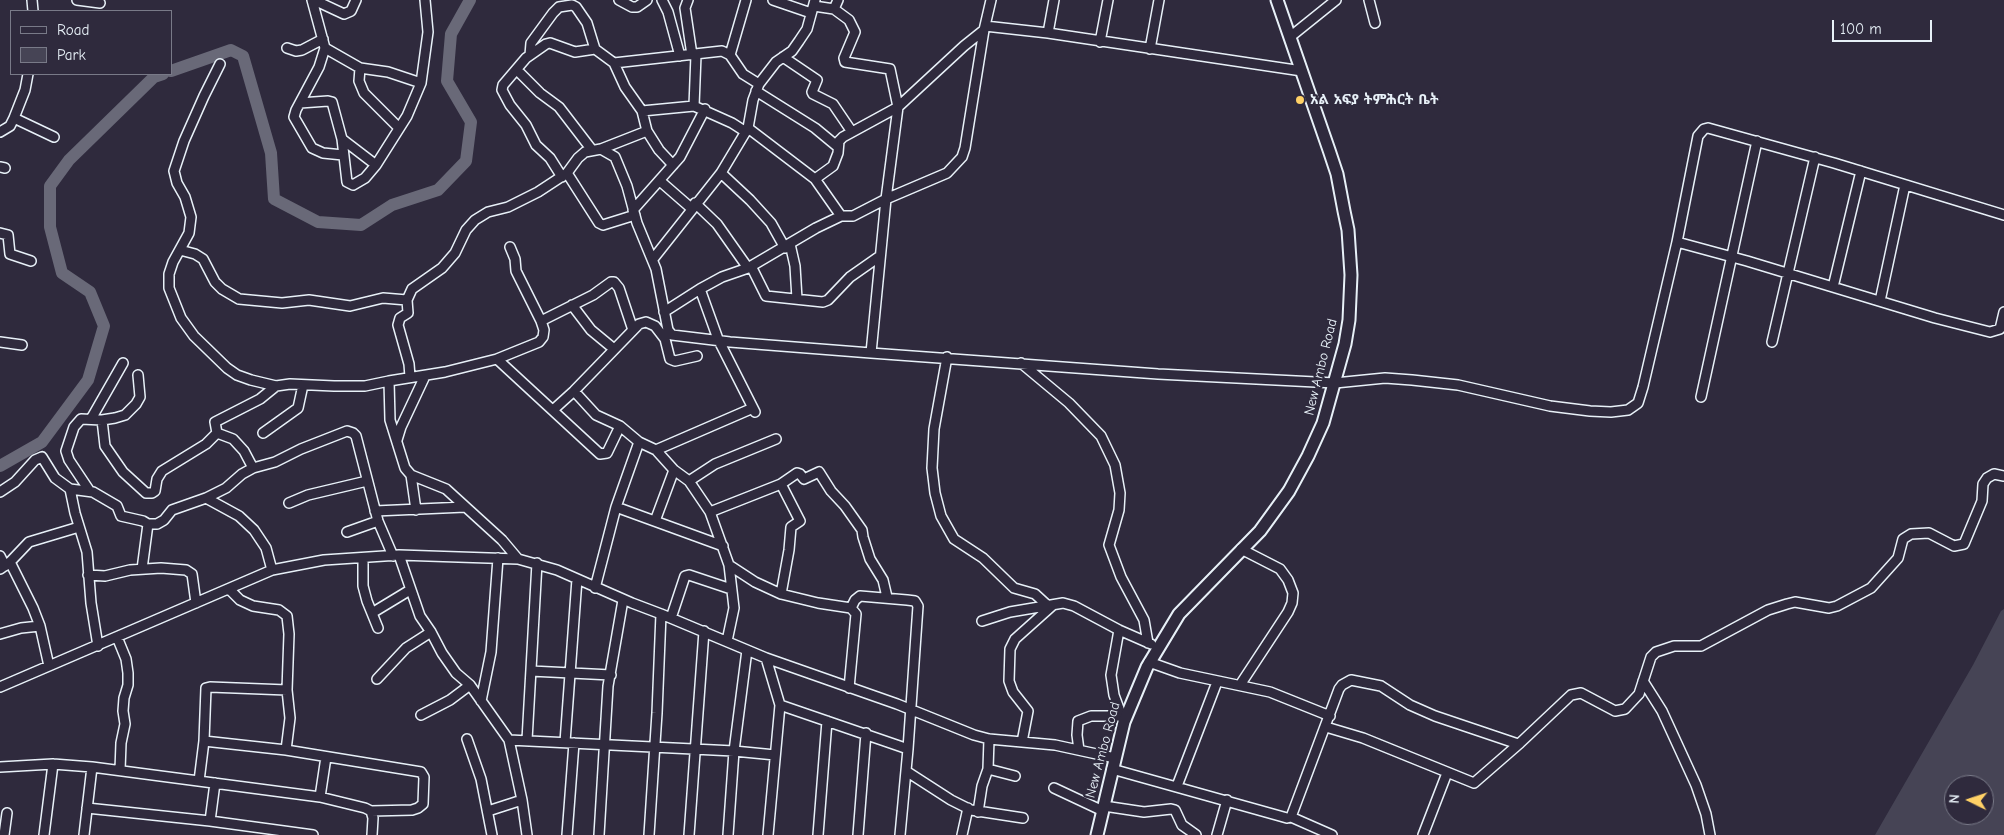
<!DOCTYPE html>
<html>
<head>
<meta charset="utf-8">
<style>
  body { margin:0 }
  #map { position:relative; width:2004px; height:835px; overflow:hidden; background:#2f2a3d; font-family:"Comic Neue",sans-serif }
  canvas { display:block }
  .legend { position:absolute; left:10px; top:10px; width:162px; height:65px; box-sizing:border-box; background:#2f2a3d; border:1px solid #797a88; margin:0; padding:6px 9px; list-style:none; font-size:15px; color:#e8f1f8 }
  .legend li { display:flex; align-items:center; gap:10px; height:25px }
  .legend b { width:25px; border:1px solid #797a88 }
  .north { position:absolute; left:1944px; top:775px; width:50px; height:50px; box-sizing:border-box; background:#2f2a3d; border:1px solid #797a88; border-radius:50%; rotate:274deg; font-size:14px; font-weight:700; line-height:20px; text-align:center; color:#e8f1f8 }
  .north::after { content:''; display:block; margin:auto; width:18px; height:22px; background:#ffd166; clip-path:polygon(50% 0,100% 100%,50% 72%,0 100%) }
  .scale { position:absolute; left:1832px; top:20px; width:100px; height:22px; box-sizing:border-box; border:2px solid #e8f1f8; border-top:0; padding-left:6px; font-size:15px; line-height:18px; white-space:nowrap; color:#e8f1f8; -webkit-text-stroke:4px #2f2a3d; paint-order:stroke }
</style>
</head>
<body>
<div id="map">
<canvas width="2004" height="835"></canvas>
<ul class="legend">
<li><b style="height:6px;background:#2f2a3d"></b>Road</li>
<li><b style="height:14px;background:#464455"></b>Park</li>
</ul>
<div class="north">N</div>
<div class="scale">100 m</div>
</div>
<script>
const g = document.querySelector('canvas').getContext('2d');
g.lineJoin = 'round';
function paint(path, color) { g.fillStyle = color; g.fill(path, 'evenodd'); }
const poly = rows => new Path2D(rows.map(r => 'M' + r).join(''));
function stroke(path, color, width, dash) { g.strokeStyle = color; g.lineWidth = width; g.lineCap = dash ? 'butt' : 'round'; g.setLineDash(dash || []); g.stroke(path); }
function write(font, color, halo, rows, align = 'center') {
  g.font = font + ' "Comic Neue","Noto Sans Ethiopic",sans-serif'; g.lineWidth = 4.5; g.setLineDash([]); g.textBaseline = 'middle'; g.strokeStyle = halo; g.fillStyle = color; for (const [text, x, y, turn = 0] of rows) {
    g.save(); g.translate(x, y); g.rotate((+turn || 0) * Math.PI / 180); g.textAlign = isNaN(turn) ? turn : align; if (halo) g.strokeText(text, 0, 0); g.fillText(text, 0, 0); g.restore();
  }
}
paint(poly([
  [2004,609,2004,835,1875,835,1973,665,2001,611],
  [1954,785,1984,785,1984,815,1954,815]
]), '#464455');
stroke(poly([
  [171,71,231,50,243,56,271,153,274,199,318,222,361,225,392,205,438,190,466,161,471,122,447,81,451,34,470,0],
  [0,466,42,442,88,380,104,326,90,292,62,273,50,227,50,186,69,160,154,77,163,74]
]), '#696978', 12);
const minor = poly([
  [32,0,33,11],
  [77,0,100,3],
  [312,0,325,48,319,67,296,110,294,117,312,148,323,153,343,155],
  [314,0,344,14,351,11,356,0],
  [619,0,632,7,637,7,647,0],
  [662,0,668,12,680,56],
  [688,0,685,8,692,55],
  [773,0,811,13],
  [1369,0,1375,23],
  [814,6,834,9,849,20,855,32,844,58,845,62,890,69,898,107,886,199,871,353,1158,374,1335,383,1385,378,1412,380,1458,385,1550,406,1590,411,1611,412,1628,410,1638,403,1643,387,1677,242,1747,261,1935,318,1990,332,2000,329,2004,312],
  [834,9,838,0],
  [985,26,1048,33,1302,71],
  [1048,33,1054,0],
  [1290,37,1336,0],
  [1100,42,1108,0],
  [287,48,296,51,302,50,323,39],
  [325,48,360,68,388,72,421,83],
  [1150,49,1159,0],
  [530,55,531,43,553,13,559,7,572,5,576,7,587,23,595,49],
  [730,55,746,0],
  [783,57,817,80,812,92,813,94,833,104,852,132],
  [614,63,722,51,730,55,743,74,759,84],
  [220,64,204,96,184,141,174,171,177,183,185,197,191,217,189,233,173,262,169,274,169,288,181,318,194,336,227,368,237,375,251,380,276,386,290,384,334,386,365,386,389,381,390,420,405,468,411,475,446,489,502,540,518,559],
  [360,68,359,81,364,93,399,128],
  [517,70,540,93,559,107,592,150],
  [756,91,815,128,838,147],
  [300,103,328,101,332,102,342,139,347,182,353,185,365,178,376,165,407,116,421,83,428,32,425,0],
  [694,106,696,55],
  [642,111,694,106,732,123,746,132],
  [14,118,54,137],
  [748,128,815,179,841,216,853,216,886,199,947,173,962,157,965,148,984,30,991,0],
  [0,132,10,126,14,118,25,90,28,74],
  [342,139,376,165],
  [601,149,647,131],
  [0,167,5,168],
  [567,173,599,223,603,225,635,215],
  [721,173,750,200,771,223,785,248],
  [562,177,550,158,536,145,526,125,510,105,502,90,503,85,526,58,546,44,550,43,575,52,595,49,614,63,625,87,642,111,647,131,659,150,673,165],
  [815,179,833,166,838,153,839,141,843,137,898,107,964,46,984,30],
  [660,181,691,208],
  [695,203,717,224,748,268],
  [633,210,680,157,705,109],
  [0,233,8,235,10,254,31,261],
  [1677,242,1698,136,1704,129,1708,128,1834,163,2004,215],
  [790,244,795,266,797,299],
  [180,250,195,254,203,259,215,282,222,289,239,299,282,303,309,300,350,306,383,298,407,300,412,289,442,268,455,253,466,230,475,220,488,212,508,207,538,192,567,173,578,158,585,152,601,149,615,157,627,186,637,223,656,269,668,330,672,335,730,342,871,353],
  [653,259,721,173,748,128,753,100,759,84,776,62,792,51,799,41,807,29,815,0],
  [751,266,766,296,823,302,828,300,850,277,880,256],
  [1833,287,1861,171],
  [700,289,718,339,755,412],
  [407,300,408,313,400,318,398,325,409,364,410,377],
  [1880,301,1905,185],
  [572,305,591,330,614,349],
  [664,312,700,289,722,277,748,268,816,228,841,216],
  [541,321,593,295,611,282,614,282,619,288,633,330],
  [0,342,22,345],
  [1772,342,1815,157],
  [947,357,934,429,932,468,935,493,941,516,954,539,983,558,1014,588,1035,594,1047,605],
  [497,359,600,454,607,453,620,426],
  [1021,363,1069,403,1101,436,1115,465,1120,493,1119,510,1109,545,1121,577,1144,620,1148,643],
  [389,381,445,372,497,359,539,342,543,337,544,330,541,321,516,271,515,259,510,247],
  [574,391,596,415,620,426,639,442,656,450,674,470,689,481,710,512,729,565,734,608,727,641],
  [1701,397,1757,141],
  [553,410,574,391,639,324,646,322,655,326,665,339,670,359,675,361,697,356],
  [91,419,123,363],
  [102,420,115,418,125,415,136,404,140,397,138,375],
  [263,433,298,408,303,385],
  [397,440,401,427,425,376],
  [656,450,753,408],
  [253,468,244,451,233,439,217,433,215,422,260,399,276,386],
  [411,475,416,510],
  [689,481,715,464,776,439],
  [781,484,800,521,791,527,789,550,781,594],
  [70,489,75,513,87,552,91,603,98,646],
  [89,490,69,460,66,451,74,427,81,419,102,420,105,446,123,472,146,493,152,493,155,491,157,479,162,471,206,444,217,433],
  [0,492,15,482,35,460,42,457,55,478,70,489,93,492,117,506,121,516,143,521,148,524,157,524,164,520,172,510,206,498,226,488,242,474,253,468,275,462,301,449,347,431,353,433,356,436,378,521,393,556],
  [206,498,239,516,254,530,266,548,272,570],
  [289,503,308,495,367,481],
  [616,507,723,546],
  [375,511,465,507],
  [710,512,781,484,797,473,800,474,804,479,819,472,831,491,845,506,862,530,863,537,870,559,883,580,887,597],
  [655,521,674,470],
  [347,532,378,521],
  [399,555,420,616,431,632,442,653,456,673,470,685,509,740,522,800,527,835],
  [0,556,5,566],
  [363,558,363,586,367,601,378,628],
  [10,562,33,608,40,626,49,666],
  [729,565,755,582,781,594,818,603,851,608,856,614,849,688],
  [0,569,10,562,29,542,79,527],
  [142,569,148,524],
  [88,575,105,576,130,570,161,568,186,570,192,574,196,603],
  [595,588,616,507,639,442],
  [229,589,240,600,253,606,279,610,287,616,289,634,287,690,290,718,286,750],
  [851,608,855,600,860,596,907,600,915,601,918,606,908,749,900,835],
  [372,613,410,590],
  [671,618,685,576,689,575,731,589],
  [982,621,1010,612,1063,603,1074,606,1119,630,1151,644],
  [1119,630,1111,675,1114,695,1124,722],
  [0,634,21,628,40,626],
  [117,637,126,659,128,673,128,685,124,698,123,711,125,724,121,743,120,770],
  [766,658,780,705,768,835],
  [1149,662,1180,673,1270,692,1330,716],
  [531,671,611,675],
  [377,679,406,648,431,632],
  [1643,681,1662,711,1696,785,1706,814,1710,835],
  [1240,685,1288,612,1292,603,1293,593,1288,580,1280,569,1241,549],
  [0,687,272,570,324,560,399,555,518,559,557,570,632,603,661,614,766,658,897,704,974,735,989,739,1055,745,1115,758],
  [481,701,491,652,498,558],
  [780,705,908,749],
  [421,715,450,700,470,685],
  [1326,727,1363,738,1474,783,1520,743,1571,695,1581,693,1615,711,1625,709,1639,694,1651,657,1656,652,1674,646,1701,646,1768,610,1787,604,1795,602,1829,608,1837,606,1871,588,1898,558,1903,539,1911,534,1929,533,1954,546,1964,544,1982,501,1983,484,1987,478,1994,474,2004,476],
  [467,739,481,779,492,835],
  [509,740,734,751,775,755],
  [527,740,537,563],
  [204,741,286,750,421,772,424,777,423,804,418,808,412,810,371,811],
  [565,742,577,579],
  [1022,742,1028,711,1013,692,1009,681,1010,649,1015,639,1053,605],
  [1079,750,1077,735,1078,721,1091,716,1122,716],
  [0,767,53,764,92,767,320,797,365,808,371,811,373,818,372,835],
  [988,769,1015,776],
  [1112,769,1287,818,1291,817,1332,835],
  [906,771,951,800,971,810,1023,818],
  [199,781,204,741,206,688,210,687,287,690],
  [1177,786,1217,682],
  [1054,788,1103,811],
  [320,797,326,757],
  [1104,806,1144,812,1171,809,1175,810,1182,825,1196,835],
  [87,808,210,821,313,835],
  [488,811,522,800],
  [978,812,982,786,988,769,989,739],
  [1291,817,1339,689,1342,685,1351,680,1381,686,1410,705,1435,716,1518,744],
  [210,821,215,783],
  [4,835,7,813],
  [44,835,53,764],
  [84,835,92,767],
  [567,835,574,743],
  [599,835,608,686,623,600],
  [649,835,657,713,661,614],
  [689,835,704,631],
  [728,835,734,751,747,650],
  [818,835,827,721],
  [858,835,866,733],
  [962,835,968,808],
  [1217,835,1227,800],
  [1423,835,1447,773]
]);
const major = poly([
  [1097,835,1124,722,1147,667,1179,614,1260,531,1289,491,1308,456,1323,423,1345,344,1349,320,1351,275,1348,230,1344,211,1337,174,1329,150,1277,0]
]);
stroke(minor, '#e8f1f8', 12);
stroke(major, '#e8f1f8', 15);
stroke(minor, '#2f2a3d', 9);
stroke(major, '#2f2a3d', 11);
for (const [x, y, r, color] of [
  [1300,100,5,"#ffd166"]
]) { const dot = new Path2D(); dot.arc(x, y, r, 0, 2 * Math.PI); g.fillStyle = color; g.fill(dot); stroke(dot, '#2f2a3d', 2); }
write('bold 14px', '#e8f1f8', '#2f2a3d', [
  ["አል አፍያ ትምሕርት ቤት",1310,100]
], 'left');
write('14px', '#e8f1f8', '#2f2a3d', [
  ["New Ambo Road",1321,367,-76],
  ["New Ambo Road",1103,750,-75]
]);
</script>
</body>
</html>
